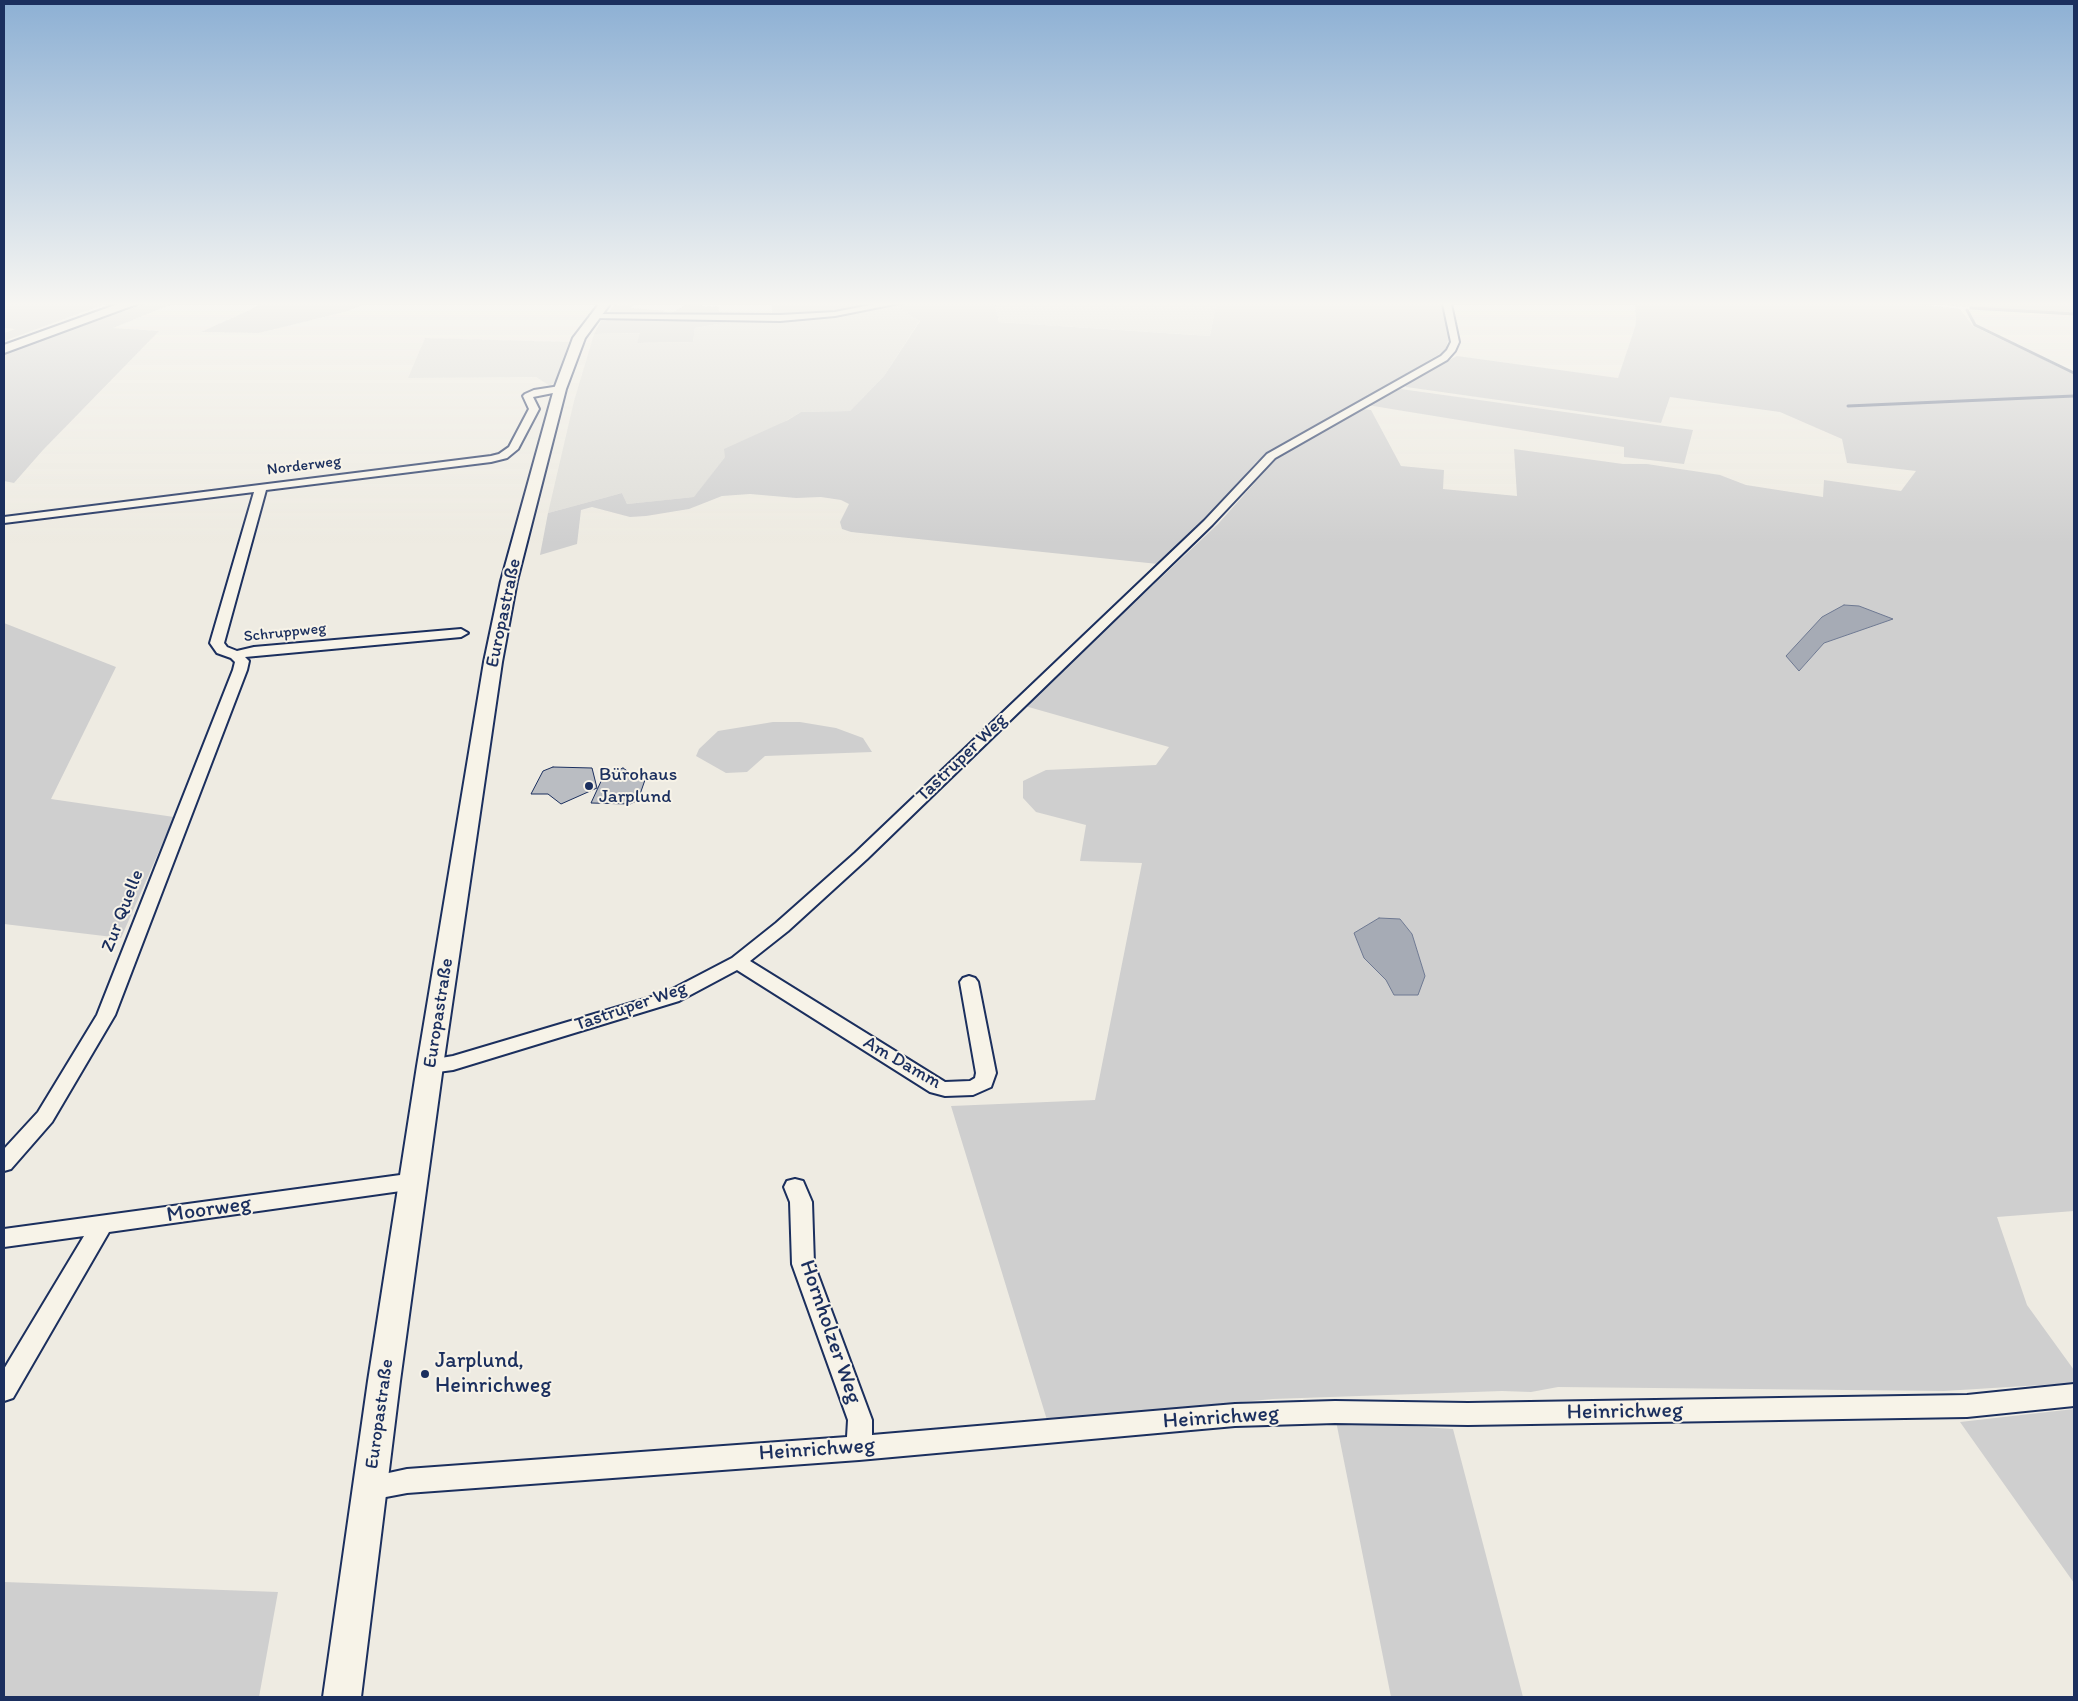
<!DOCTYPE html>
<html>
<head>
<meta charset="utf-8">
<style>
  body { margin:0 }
  #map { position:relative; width:2078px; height:1701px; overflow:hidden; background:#eeebe2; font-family:Itim,sans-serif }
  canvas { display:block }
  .frame { position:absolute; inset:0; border:5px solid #1b2f5e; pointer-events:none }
</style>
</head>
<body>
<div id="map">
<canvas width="2078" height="1701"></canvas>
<div class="frame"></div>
</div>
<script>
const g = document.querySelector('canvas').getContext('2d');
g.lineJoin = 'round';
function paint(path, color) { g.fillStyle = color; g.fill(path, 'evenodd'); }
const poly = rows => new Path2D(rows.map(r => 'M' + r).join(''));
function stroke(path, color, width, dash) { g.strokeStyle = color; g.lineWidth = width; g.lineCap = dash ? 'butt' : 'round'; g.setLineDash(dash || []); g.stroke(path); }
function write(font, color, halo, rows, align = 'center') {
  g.font = font + ' Itim,sans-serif'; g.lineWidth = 4; g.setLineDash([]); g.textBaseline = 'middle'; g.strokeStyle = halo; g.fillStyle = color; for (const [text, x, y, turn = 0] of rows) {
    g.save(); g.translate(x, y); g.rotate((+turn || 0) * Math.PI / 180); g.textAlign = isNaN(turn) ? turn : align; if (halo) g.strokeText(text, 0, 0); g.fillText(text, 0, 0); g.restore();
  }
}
paint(poly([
  [995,304,1216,304,1210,336,999,322],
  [897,306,920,320,884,376,850,411,801,412,725,457,695,497,627,504,622,493,548,513,574,401,594,334,641,333,637,343,693,342,695,328,736,321,841,316],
  [425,338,569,342,555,382,550,386,536,377,408,378]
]), '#deddd8');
paint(poly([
  [4,304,105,304,4,341,4,333,15,329,4,328],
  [145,304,172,304,113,328,159,331,43,450,14,483,4,481,4,353],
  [263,304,363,304,348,311,259,333,201,332],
  [617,304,634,304,630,308,665,311,659,316,610,313,610,310],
  [772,304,875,304,812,314,772,316,668,315,686,305,718,307,719,312,760,313,764,315,772,315],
  [908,304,995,304,999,322,1210,336,1216,304,1442,304,1449,337,1446,348,1438,355,1256,462,1203,523,1158,564,851,532,842,529,840,522,849,504,841,500,821,497,796,498,750,494,722,496,689,509,646,516,630,517,592,507,581,510,577,544,540,555,548,513,622,493,627,504,694,497,725,457,724,449,788,420,801,412,850,411,884,376,920,321,897,306],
  [1635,304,1914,304,1960,309,1973,326,2074,374,2074,1211,1997,1217,2027,1305,2074,1370,2074,1383,1944,1391,1558,1387,1531,1392,1502,1391,1273,1399,1047,1420,951,1106,1095,1100,1142,863,1080,861,1086,825,1036,812,1023,798,1023,781,1046,770,1156,765,1169,747,1025,706,1218,524,1277,458,1361,409,1371,410,1401,466,1444,470,1443,489,1517,496,1514,449,1623,464,1647,464,1720,475,1746,485,1823,497,1824,480,1901,491,1916,471,1847,463,1842,439,1780,412,1670,397,1661,423,1406,387,1403,384,1457,356,1618,378,1636,324],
  [1844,605,1892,619,1824,643,1799,671],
  [1400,919,1412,934,1425,976,1386,980,1364,958],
  [1942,304,2074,304,2074,313,1955,306],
  [619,318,736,321,695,328,693,342,637,343,640,333,594,334,601,321],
  [1401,389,1693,430,1684,464,1624,457,1624,447,1367,405,1390,391],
  [4,623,116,667,51,799,174,817,121,938,4,924],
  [773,722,800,722,836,728,863,738,872,752,765,756,747,772,726,773,696,756,699,749,718,731],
  [2074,1409,2074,1583,1960,1422],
  [1336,1421,1453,1429,1523,1697,1391,1697],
  [4,1582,278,1592,259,1697,4,1697]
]), '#cfcfcf');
const water = poly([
  [1844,605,1859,606,1893,619,1824,643,1799,671,1786,656,1822,617,1844,605],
  [1379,918,1400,919,1412,934,1425,976,1418,995,1394,995,1386,980,1364,958,1354,933,1379,918]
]);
paint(water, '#a6abb5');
stroke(water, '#6e7992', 1);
stroke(poly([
  [1971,308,2074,314],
  [1967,310,1975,325,2074,373],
  [1848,406,2074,396]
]), '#6e7992', 3);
const building = poly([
  [553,767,592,768,597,788,561,804,548,794,531,794,543,771,553,767],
  [623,768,636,777,646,777,638,800,630,804,591,803,603,777,623,768]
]);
paint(building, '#babdc2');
stroke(building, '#1b2f5e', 1);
const minor = poly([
  [875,304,895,304,835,316,780,321,594,318,590,316,594,314,780,315,835,312,875,304],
  [1443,304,1451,304,1459,342,1455,351,1447,360,1275,458,1212,525,867,859,788,931,750,961,945,1082,970,1081,975,1078,976,1073,960,982,963,978,969,976,975,978,978,982,996,1073,991,1087,973,1095,945,1096,930,1092,737,970,679,1001,453,1070,430,1073,423,1071,420,1066,423,1061,453,1056,665,993,732,958,776,923,855,853,1204,521,1267,454,1441,356,1447,350,1451,342,1443,304],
  [560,386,565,389,563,391,533,397,539,409,518,449,507,458,491,462,266,490,224,643,227,647,237,651,254,647,461,629,468,633,461,637,245,657,249,661,247,670,115,1015,52,1122,11,1169,4,1171,4,1149,38,1112,97,1015,233,670,235,662,231,658,217,653,210,643,254,492,4,523,4,517,491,456,499,454,509,447,529,409,523,396,525,394,534,390,560,386],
  [415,1173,422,1175,426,1181,422,1187,415,1189,109,1232,13,1398,4,1401,4,1369,84,1236,4,1247,4,1229,415,1173],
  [795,1179,803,1181,812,1202,814,1264,872,1420,872,1435,1235,1404,1335,1401,1468,1403,1967,1395,2074,1384,2074,1406,1967,1417,1468,1425,1335,1423,1235,1426,859,1460,407,1493,370,1500,361,1497,357,1488,361,1479,407,1469,847,1437,848,1420,792,1264,790,1202,784,1187,787,1181,795,1179]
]);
const major = poly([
  [599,304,610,304,585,338,566,389,517,581,502,662,443,1066,400,1381,361,1697,323,1697,368,1381,417,1066,484,662,501,581,554,389,573,338,599,304]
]);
const highway = poly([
  [118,304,137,304,4,353,4,345,118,304]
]);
stroke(minor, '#1b2f5e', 4);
stroke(major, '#1b2f5e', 4);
stroke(highway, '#1b2f5e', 4);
paint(minor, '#f7f3e8');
paint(major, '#f7f3e8');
paint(highway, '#f7f3e8');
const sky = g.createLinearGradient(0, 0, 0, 543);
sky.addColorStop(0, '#8db0d4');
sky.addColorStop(0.56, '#f7f6f2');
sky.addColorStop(1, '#f7f6f200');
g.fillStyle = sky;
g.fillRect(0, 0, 2078, 543);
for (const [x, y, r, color] of [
  [589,786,5,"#1b2f5e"],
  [425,1374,5,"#1b2f5e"]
]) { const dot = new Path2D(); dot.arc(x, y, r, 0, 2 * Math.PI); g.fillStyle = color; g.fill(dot); stroke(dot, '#f7f3e8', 2); }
write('16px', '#1b2f5e', '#f7f3e8', [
  ["Norderweg",304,466,-7],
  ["Schruppweg",285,633,-6]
]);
write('19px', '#1b2f5e', '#f7f3e8', [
  ["Europastraße",504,613,-78],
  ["Tastruper Weg",962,758,-44],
  ["Zur Quelle",123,911,-69],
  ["Tastruper Weg",631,1007,-19],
  ["Europastraße",439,1013,-81],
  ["Am Damm",902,1063,30],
  ["Europastraße",380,1414,-82]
]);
write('19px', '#1b2f5e', '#f7f3e8', [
  ["Bürohaus",599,775],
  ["Jarplund",599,797]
], 'left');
write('22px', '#1b2f5e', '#f7f3e8', [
  ["Moorweg",209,1210,-8],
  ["Hornholzer Weg",830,1332,71],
  ["Heinrichweg",1625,1412,-1],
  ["Heinrichweg",1221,1418,-4],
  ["Heinrichweg",817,1450,-4]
]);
write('22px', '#1b2f5e', '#f7f3e8', [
  ["Jarplund,",435,1361],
  ["Heinrichweg",435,1386]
], 'left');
</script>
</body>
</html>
